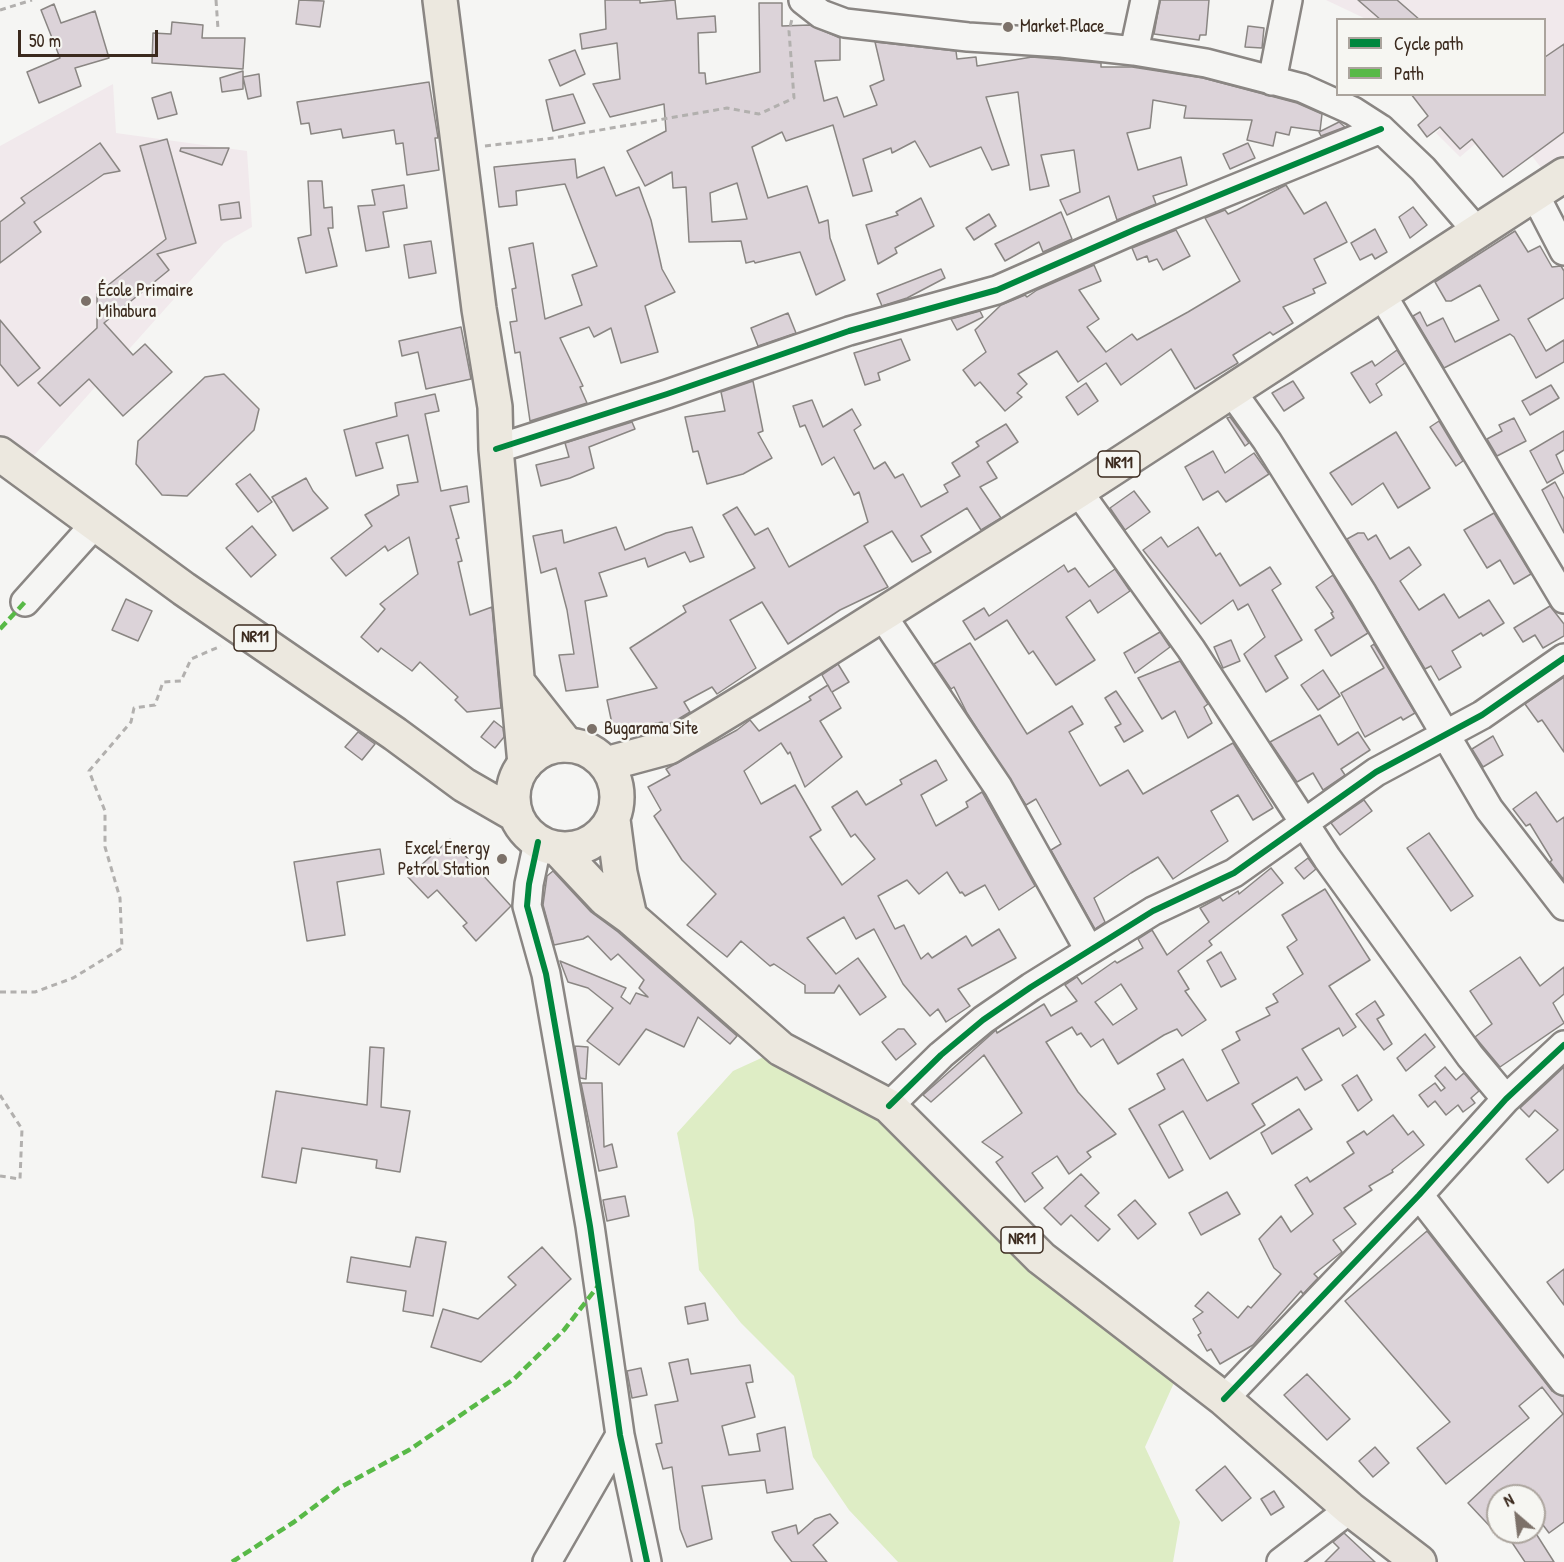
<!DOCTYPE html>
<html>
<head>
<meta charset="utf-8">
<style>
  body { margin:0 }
  #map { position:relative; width:1564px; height:1562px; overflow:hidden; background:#f5f5f3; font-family:"Patrick Hand",sans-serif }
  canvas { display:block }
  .legend { position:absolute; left:1336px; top:18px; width:210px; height:78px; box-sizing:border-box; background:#f6f6f2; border:2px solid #aba49d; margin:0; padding:8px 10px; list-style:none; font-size:18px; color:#3b2a1e }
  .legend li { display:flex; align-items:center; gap:12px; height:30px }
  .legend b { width:30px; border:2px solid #aba49d }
  .north { position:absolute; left:1486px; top:1484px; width:60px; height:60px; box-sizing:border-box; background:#f6f6f2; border:2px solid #aba49d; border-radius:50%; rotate:332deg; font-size:16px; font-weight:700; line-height:24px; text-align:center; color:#3b2a1e }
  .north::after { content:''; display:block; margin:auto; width:21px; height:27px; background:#7c7169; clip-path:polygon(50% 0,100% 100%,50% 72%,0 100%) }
  .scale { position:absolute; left:18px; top:30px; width:140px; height:27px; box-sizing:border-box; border:3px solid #3b2a1e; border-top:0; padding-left:8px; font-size:18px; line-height:21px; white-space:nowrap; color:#3b2a1e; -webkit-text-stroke:4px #f6f6f2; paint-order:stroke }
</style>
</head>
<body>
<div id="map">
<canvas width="1564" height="1562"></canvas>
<ul class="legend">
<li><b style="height:8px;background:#00873e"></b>Cycle path</li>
<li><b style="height:8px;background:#58b947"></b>Path</li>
</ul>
<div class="north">N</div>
<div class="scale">50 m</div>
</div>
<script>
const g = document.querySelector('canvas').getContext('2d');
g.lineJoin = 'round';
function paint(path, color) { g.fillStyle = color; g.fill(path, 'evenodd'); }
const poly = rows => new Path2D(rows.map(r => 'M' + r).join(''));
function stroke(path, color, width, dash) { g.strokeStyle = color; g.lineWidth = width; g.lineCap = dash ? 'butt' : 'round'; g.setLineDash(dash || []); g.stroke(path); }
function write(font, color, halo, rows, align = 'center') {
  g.font = font + ' "Patrick Hand",sans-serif'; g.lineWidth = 5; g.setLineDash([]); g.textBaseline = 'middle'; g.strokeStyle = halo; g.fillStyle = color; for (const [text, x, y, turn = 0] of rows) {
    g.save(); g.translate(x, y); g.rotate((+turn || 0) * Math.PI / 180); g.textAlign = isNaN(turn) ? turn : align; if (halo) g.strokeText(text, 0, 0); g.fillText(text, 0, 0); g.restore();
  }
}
paint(poly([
  [1326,0,1564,0,1564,175,1553,183,1521,142,1496,126,1460,157,1436,133,1467,101,1544,94,1544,20,1366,19],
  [113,84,116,133,247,151,252,227,224,243,21,470,0,454,0,146]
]), '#f1e9ec');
paint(poly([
  [781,1049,889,1106,1182,1365,1145,1447,1180,1522,1173,1562,898,1562,849,1510,813,1457,794,1376,741,1323,699,1270,694,1220,677,1133,733,1071]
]), '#deedc5');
const building = poly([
  [299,0,324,1,320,27,296,24,299,0],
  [605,0,640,0,640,3,675,0,677,19,715,16,716,32,698,33,699,73,705,73,706,84,760,72,759,3,782,3,782,26,810,25,840,38,840,60,815,61,824,101,837,97,844,117,877,105,870,86,884,80,875,42,956,51,957,59,976,57,977,66,1032,57,1101,63,1101,67,1132,67,1203,78,1297,103,1322,114,1320,131,1291,127,1289,135,1276,132,1273,146,1247,140,1252,120,1184,118,1186,106,1153,100,1150,128,1127,133,1138,170,1181,157,1187,185,1153,196,1156,204,1117,220,1109,196,1067,215,1060,200,1080,192,1074,150,1041,155,1049,186,1030,190,1018,92,986,97,1009,165,992,170,981,147,930,167,915,141,892,153,891,148,863,159,872,191,853,196,833,125,786,141,782,132,752,147,768,198,807,186,819,223,828,220,830,238,845,280,816,295,800,252,755,263,754,261,746,263,741,241,689,242,686,187,673,188,672,172,645,186,627,151,666,131,664,104,610,117,593,84,620,79,617,43,582,49,580,34,606,29,605,0],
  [737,183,747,219,712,222,710,193,737,183],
  [1160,0,1209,0,1206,35,1200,35,1199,40,1154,34,1160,0],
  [1358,0,1397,0,1420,20,1381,20,1358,0],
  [54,4,61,23,95,11,109,58,75,68,81,86,39,103,27,72,60,58,41,10,54,4],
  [172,22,203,25,202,38,245,38,243,69,152,63,153,33,171,34,172,22],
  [1248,26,1264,28,1262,48,1245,47,1248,26],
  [1564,44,1564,132,1503,177,1472,139,1460,149,1440,127,1427,137,1418,125,1428,116,1411,94,1545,94,1545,57,1564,44],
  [575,50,585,74,560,86,549,60,575,50],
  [243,71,243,89,222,92,220,78,243,71],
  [259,74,261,96,248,99,243,77,259,74],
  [429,82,438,138,435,138,439,170,407,175,403,143,396,144,394,130,343,138,341,129,311,134,309,123,301,124,297,102,429,82],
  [171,92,177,114,158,119,152,98,171,92],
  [573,94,585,123,553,131,546,100,573,94],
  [1339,122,1345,127,1321,136,1319,132,1339,122],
  [167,139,196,243,157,254,169,270,104,323,133,355,145,344,172,372,123,416,89,379,60,406,38,383,97,328,97,294,166,239,140,146,167,139],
  [100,143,120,171,104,174,34,222,41,232,0,263,0,222,25,203,21,198,100,143],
  [1248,143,1255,158,1230,169,1223,154,1248,143],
  [181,148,229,148,222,165,180,151,181,148],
  [575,159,577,178,604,167,616,196,639,187,651,220,662,269,675,292,645,306,658,352,621,363,611,328,594,337,589,327,560,338,583,386,580,387,587,403,530,421,520,352,515,353,510,322,517,321,512,289,516,288,509,248,533,243,545,319,582,305,572,275,597,266,565,184,516,191,517,205,499,207,494,167,575,159],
  [308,181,322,181,324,208,332,207,333,228,328,228,337,266,306,273,298,238,311,235,308,181],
  [404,185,407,208,383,212,389,247,366,251,358,206,375,205,372,190,404,185],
  [1286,185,1304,214,1326,202,1347,242,1314,259,1326,283,1313,289,1315,293,1283,307,1293,323,1273,335,1270,332,1233,355,1238,363,1195,389,1171,349,1121,385,1106,363,1078,382,1057,351,1018,374,1027,384,1017,393,1022,397,1005,411,980,382,975,386,963,370,986,352,975,330,1001,305,1025,295,1027,297,1037,290,1094,265,1101,281,1079,290,1099,319,1087,327,1106,352,1132,334,1137,340,1188,312,1240,281,1205,218,1225,210,1228,214,1237,210,1286,185],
  [921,198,934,226,895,248,897,253,878,264,866,225,898,215,896,212,921,198],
  [239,202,241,218,221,220,219,205,239,202],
  [1413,207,1427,225,1410,238,1399,217,1413,207],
  [1061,212,1072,239,1043,252,1039,242,1005,261,995,244,1061,212],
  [989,214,996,226,974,240,966,228,989,214],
  [1375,229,1387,252,1375,259,1372,254,1360,260,1351,243,1375,229],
  [1176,230,1190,256,1163,270,1157,259,1149,262,1147,256,1137,260,1132,248,1176,230],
  [1515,231,1528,252,1540,246,1552,267,1561,266,1564,271,1564,298,1528,319,1546,351,1564,340,1564,362,1536,378,1514,337,1510,334,1444,368,1413,316,1420,312,1427,326,1443,318,1455,342,1499,320,1480,285,1451,301,1446,301,1435,282,1515,231],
  [431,241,436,273,409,278,404,245,431,241],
  [941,269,945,278,907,298,882,306,877,294,941,269],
  [980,311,983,317,957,330,951,319,980,311],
  [788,313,796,333,758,346,751,328,788,313],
  [0,320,40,368,18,386,0,364,0,320],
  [461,327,471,379,426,389,418,352,402,356,399,341,461,327],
  [901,339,910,360,878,373,880,380,865,385,854,353,901,339],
  [1397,350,1405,363,1376,384,1382,395,1370,403,1351,373,1372,361,1375,366,1397,350],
  [224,374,259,409,254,430,187,496,162,495,136,464,138,441,205,377,224,374],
  [753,381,763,431,758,433,772,458,743,474,707,484,698,451,693,452,685,417,725,411,721,392,753,381],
  [1293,381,1304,398,1284,411,1272,393,1293,381],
  [1086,383,1098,401,1078,415,1066,397,1086,383],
  [1551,385,1559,398,1530,415,1522,401,1551,385],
  [435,394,439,411,425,414,441,491,467,486,469,502,450,506,459,538,456,539,462,561,458,562,470,615,492,607,501,708,467,712,455,700,458,697,420,662,412,671,381,648,378,652,361,637,385,609,380,604,418,574,409,537,388,551,385,546,346,576,331,558,372,526,365,515,399,495,397,485,418,482,408,435,376,443,383,468,356,476,344,430,397,416,395,403,435,394],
  [812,400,823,427,852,409,861,425,854,430,874,469,885,462,895,478,903,474,921,507,948,492,944,485,960,476,952,463,979,446,976,442,1006,424,1018,442,987,462,997,478,980,487,1001,518,981,530,967,508,921,536,931,552,912,562,892,531,864,546,888,587,840,610,788,644,762,602,730,620,756,668,717,694,712,687,684,702,690,712,665,727,662,722,614,733,607,700,657,688,630,648,686,612,683,606,755,568,723,515,737,507,755,535,768,528,789,567,868,522,859,492,854,495,834,457,822,465,805,425,800,427,793,406,812,400],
  [1230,417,1249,443,1245,446,1227,418,1230,417],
  [1514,418,1526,441,1497,456,1487,439,1502,431,1499,425,1514,418],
  [1439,421,1463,461,1456,466,1430,427,1439,421],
  [632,422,635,429,589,447,594,468,570,478,541,486,536,465,569,457,565,443,632,422],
  [1564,431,1564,450,1556,455,1564,473,1547,483,1530,451,1564,431],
  [1396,432,1430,488,1398,508,1383,483,1352,505,1330,473,1396,432],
  [1213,451,1225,473,1254,453,1269,474,1226,502,1218,491,1203,500,1185,467,1213,451],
  [250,474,272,502,258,512,236,484,250,474],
  [306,478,313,491,328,508,293,531,272,497,306,478],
  [1555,482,1564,499,1564,533,1542,490,1555,482],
  [1134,491,1150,512,1125,530,1110,508,1134,491],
  [1494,513,1531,574,1514,584,1500,560,1487,568,1464,530,1494,513],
  [252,526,276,555,251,577,226,548,252,526],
  [616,527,625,550,666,533,692,527,704,557,690,562,685,552,648,567,645,558,599,573,607,596,585,601,598,687,566,691,559,655,574,654,567,610,556,568,541,573,533,536,562,530,564,543,616,527],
  [1198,527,1216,556,1220,553,1240,586,1270,567,1281,584,1272,590,1302,640,1275,656,1288,678,1266,692,1244,654,1265,637,1248,604,1238,610,1233,600,1201,624,1143,550,1161,537,1168,547,1198,527],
  [1358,533,1364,533,1368,540,1376,535,1390,559,1409,547,1421,565,1400,581,1419,610,1444,594,1459,618,1489,600,1504,623,1483,636,1481,633,1452,651,1461,667,1439,680,1431,666,1425,669,1347,539,1358,533],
  [1064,565,1068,572,1075,568,1089,587,1115,569,1130,591,1098,613,1090,600,1066,617,1095,660,1056,685,1033,651,1029,654,1007,620,975,640,963,621,984,608,989,616,1064,565],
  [1333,575,1368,633,1331,656,1315,630,1334,618,1331,613,1333,612,1316,587,1333,575],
  [126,599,152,611,138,641,112,630,126,599],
  [1550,606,1564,624,1564,636,1543,648,1535,635,1523,642,1514,628,1550,606],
  [1160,632,1170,647,1135,673,1124,653,1160,632],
  [1231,640,1240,661,1223,668,1214,647,1231,640],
  [970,643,1027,734,1072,706,1083,724,1069,732,1100,786,1128,770,1143,794,1233,743,1273,808,1253,820,1238,795,1211,811,1228,841,1173,879,1158,857,1131,873,1094,898,1105,922,1095,929,1051,850,1061,844,1036,799,1026,805,967,713,954,687,951,689,934,664,970,643],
  [1374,644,1415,713,1403,720,1401,717,1365,737,1341,693,1384,668,1371,646,1374,644],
  [1180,661,1208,704,1204,707,1212,723,1188,738,1175,711,1162,719,1138,678,1180,661],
  [838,664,849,682,832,692,841,708,820,721,842,757,805,787,790,752,788,754,781,743,744,771,761,804,795,785,821,830,810,837,842,885,875,859,855,834,851,837,832,807,857,791,866,805,902,784,900,780,936,760,947,780,921,795,936,826,968,807,966,802,982,792,1035,886,999,910,985,885,965,896,962,892,960,893,947,872,919,894,907,880,878,896,895,929,904,925,921,959,928,953,932,958,966,936,972,946,999,929,1016,958,958,989,970,1006,946,1022,938,1009,930,1016,903,984,874,929,856,939,844,917,807,938,836,974,858,958,886,997,860,1015,839,985,834,993,805,993,805,985,774,964,770,966,741,941,727,957,687,925,716,894,682,860,654,816,661,810,648,787,670,775,666,769,737,730,750,720,759,731,811,700,809,697,828,685,831,691,822,675,838,664],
  [1323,670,1340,696,1318,710,1301,685,1323,670],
  [1564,677,1564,752,1542,720,1538,722,1525,704,1564,677],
  [1116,691,1143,731,1124,742,1115,727,1121,724,1105,698,1116,691],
  [1320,715,1338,745,1358,732,1370,750,1341,769,1345,775,1323,790,1313,773,1297,782,1270,742,1320,715],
  [494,721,503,728,504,737,495,748,481,737,494,721],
  [358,732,375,744,362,760,345,747,358,732],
  [1493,736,1503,755,1483,767,1472,749,1493,736],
  [1536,792,1557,822,1564,817,1564,880,1550,862,1552,860,1530,824,1526,826,1513,809,1536,792],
  [1364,800,1372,811,1340,835,1331,823,1364,800],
  [1429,833,1473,896,1451,911,1407,848,1429,833],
  [450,839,511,906,476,941,463,926,467,923,437,890,428,898,408,877,450,839],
  [380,849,384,874,337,882,345,935,307,941,294,862,380,849],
  [1308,858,1316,869,1304,879,1295,868,1308,858],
  [1271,868,1283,883,1209,941,1212,945,1178,971,1189,989,1185,991,1206,1020,1182,1036,1177,1029,1164,1035,1118,1064,1103,1039,1091,1047,1081,1033,1077,1035,1072,1027,1046,1042,1078,1092,1116,1134,1087,1152,1091,1157,1069,1174,1057,1156,1032,1173,1043,1188,1025,1202,996,1162,1003,1157,982,1142,1022,1113,984,1055,931,1102,923,1095,996,1030,997,1033,1044,1004,1051,1016,1077,1001,1065,985,1077,977,1082,984,1115,961,1117,963,1143,948,1138,939,1152,930,1167,955,1209,922,1200,908,1220,897,1223,901,1238,891,1239,894,1271,868],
  [1121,984,1137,1009,1113,1025,1095,1002,1121,984],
  [553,871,591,912,618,932,737,1036,730,1044,698,1017,684,1047,646,1029,619,1065,587,1041,613,1008,588,988,568,982,560,961,626,988,621,997,630,1004,636,993,648,997,639,988,644,980,618,954,611,960,588,936,583,939,554,945,543,905,547,876,553,871],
  [1325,889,1370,960,1329,986,1356,1027,1343,1036,1339,1028,1302,1049,1322,1080,1305,1090,1297,1077,1252,1104,1265,1125,1210,1159,1183,1111,1159,1125,1183,1170,1169,1178,1129,1109,1165,1089,1157,1074,1183,1059,1207,1101,1239,1083,1222,1050,1240,1040,1236,1032,1270,1015,1266,1008,1278,1002,1273,994,1303,974,1287,947,1297,940,1282,915,1325,889],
  [1221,952,1236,979,1221,987,1207,961,1221,952],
  [1520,957,1540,986,1564,967,1564,994,1553,1003,1564,1023,1500,1067,1475,1037,1492,1024,1470,991,1520,957],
  [1375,1001,1384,1015,1377,1019,1392,1044,1384,1050,1356,1014,1375,1001],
  [898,1029,904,1029,916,1044,896,1060,882,1042,898,1029],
  [1425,1034,1435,1047,1406,1071,1397,1058,1425,1034],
  [575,1046,588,1047,586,1079,580,1078,575,1046],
  [370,1047,384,1048,381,1107,410,1111,400,1172,376,1168,377,1160,302,1148,296,1183,262,1177,276,1091,367,1105,370,1047],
  [1445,1067,1456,1080,1464,1073,1479,1091,1471,1098,1475,1103,1463,1112,1458,1105,1446,1115,1435,1101,1428,1107,1419,1095,1435,1083,1441,1091,1445,1088,1435,1076,1445,1067],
  [1564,1067,1564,1169,1548,1183,1526,1159,1558,1130,1535,1110,1529,1117,1520,1108,1564,1067],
  [1357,1075,1372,1100,1358,1111,1342,1085,1357,1075],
  [581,1083,602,1083,604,1147,612,1144,617,1167,599,1171,581,1083],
  [1299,1109,1312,1129,1272,1154,1261,1133,1299,1109],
  [1393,1115,1408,1135,1413,1131,1424,1145,1392,1170,1393,1172,1369,1186,1372,1190,1344,1208,1356,1224,1333,1240,1342,1252,1314,1274,1318,1278,1303,1294,1301,1291,1253,1345,1220,1364,1211,1349,1207,1351,1198,1335,1201,1333,1193,1319,1203,1312,1195,1306,1208,1292,1238,1318,1248,1306,1251,1308,1281,1274,1274,1268,1259,1239,1281,1216,1291,1232,1313,1214,1295,1185,1307,1177,1310,1182,1354,1153,1347,1142,1364,1131,1367,1135,1393,1115],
  [1081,1174,1099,1193,1085,1206,1110,1229,1098,1241,1071,1215,1061,1225,1044,1208,1081,1174],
  [1227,1192,1240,1214,1201,1235,1189,1213,1227,1192],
  [625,1196,629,1216,607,1221,603,1200,625,1196],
  [1135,1200,1156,1224,1138,1239,1118,1215,1135,1200],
  [1427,1231,1552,1391,1564,1396,1564,1522,1549,1533,1534,1513,1534,1496,1498,1496,1498,1535,1468,1503,1563,1414,1542,1387,1519,1406,1529,1418,1446,1484,1417,1448,1450,1422,1345,1301,1427,1231],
  [416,1237,446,1242,433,1316,403,1311,406,1291,347,1282,351,1257,410,1267,416,1237],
  [542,1247,571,1279,481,1362,431,1347,443,1309,478,1319,516,1285,508,1277,542,1247],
  [1564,1269,1564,1305,1547,1282,1564,1269],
  [705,1303,708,1320,688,1324,685,1307,705,1303],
  [688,1359,691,1374,750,1365,753,1382,746,1383,755,1417,722,1426,729,1455,760,1451,757,1434,785,1427,793,1489,767,1493,765,1480,702,1486,712,1539,687,1547,680,1529,672,1467,663,1469,656,1444,662,1443,655,1405,678,1401,669,1363,688,1359],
  [641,1368,647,1395,632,1398,627,1371,641,1368],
  [1307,1374,1350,1419,1327,1440,1284,1395,1307,1374],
  [1375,1447,1389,1463,1373,1477,1359,1461,1375,1447],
  [1225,1466,1251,1498,1222,1521,1196,1490,1225,1466],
  [1274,1491,1284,1507,1271,1515,1261,1499,1274,1491],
  [830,1514,838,1523,813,1545,827,1562,792,1562,775,1540,772,1532,796,1525,798,1534,815,1519,830,1514],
  [1505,1532,1535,1532,1554,1562,1525,1562,1505,1532],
  [1344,1533,1375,1562,1325,1562,1339,1548,1333,1542,1344,1533]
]);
paint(building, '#dcd3d9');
stroke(building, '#8a8683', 1.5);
const minor = poly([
  [803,0,821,14,845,23,968,37,1062,43,1134,51,1206,63,1302,88,1353,111,1381,129,1423,169,1476,230],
  [1134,51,1145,0],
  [1272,81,1288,0],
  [1535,195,1564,251],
  [1381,293,1564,599],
  [1230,389,1267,441,1363,594,1489,809,1564,906],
  [496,449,667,394,849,331,997,290,1136,229,1381,129],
  [1078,491,1191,649,1327,858,1470,1056,1506,1099],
  [25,602,95,524],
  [882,615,998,787,1089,950],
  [538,842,529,884,527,906,546,974,590,1226,620,1435,647,1562],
  [889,1106,941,1055,983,1020,1031,987,1153,911,1234,873,1376,772,1482,715,1564,658],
  [1419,1195,1564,1381],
  [1224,1399,1419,1195,1506,1099,1564,1045],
  [547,1562,620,1435],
  [1281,1562,1350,1509]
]);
const major = poly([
  [440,0,479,309,495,407,496,449,525,764],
  [519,684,567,745]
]);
const highway = poly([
  [0,454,184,589,395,734,464,785,516,815],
  '513 797a52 52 0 1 1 104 0a52 52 0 1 1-104 0Z',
  [606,764,669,747,761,691,1078,491,1564,175],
  [613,820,620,873,630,917],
  [558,849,605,899,630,917,781,1049,889,1106,1041,1258,1224,1399,1350,1509,1419,1562]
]);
stroke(minor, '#8a8683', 32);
stroke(major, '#8a8683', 38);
stroke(highway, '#8a8683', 38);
stroke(poly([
  [216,0,218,29],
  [0,10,32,0],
  [485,146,554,138,727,108,759,114,794,98,789,31,792,19],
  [0,992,35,992,73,978,122,948,120,898,105,847,105,811,89,771,131,722,134,708,155,705,163,682,181,681,191,659,221,646],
  [0,1095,22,1129,20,1179,0,1176]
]), '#b2b0ae', 3, [6, 4.5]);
stroke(minor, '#f5f5f3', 27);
stroke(major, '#ece8df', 33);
stroke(highway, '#ece8df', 33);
stroke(poly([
  [0,629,25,602],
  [232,1562,294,1522,339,1488,409,1450,514,1379,564,1330,598,1286]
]), '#58b947', 4.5, [9, 4.5]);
stroke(poly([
  [496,449,667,394,849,331,997,290,1136,229,1381,129],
  [538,842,529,884,527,906,546,974,590,1226,620,1435,647,1562],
  [889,1106,941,1055,983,1020,1031,987,1153,911,1234,873,1376,772,1482,715,1564,658],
  [1224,1399,1419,1195,1506,1099,1564,1045]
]), '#00873e', 6);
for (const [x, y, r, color] of [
  [1008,27,6,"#7c7169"],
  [86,301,6,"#7c7169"],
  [592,729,6,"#7c7169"],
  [502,859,6,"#7c7169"]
]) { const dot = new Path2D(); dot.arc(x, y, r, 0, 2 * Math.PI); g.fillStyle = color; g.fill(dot); stroke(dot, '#f6f6f2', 2); }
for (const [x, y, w] of [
  [1119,464,42],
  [255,638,42],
  [1022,1240,42]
]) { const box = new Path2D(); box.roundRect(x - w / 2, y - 13, w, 26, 4.5); g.fillStyle = '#f6f6f2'; g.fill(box); stroke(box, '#3b2a1e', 1.5); }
write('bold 16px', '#3b2a1e', null, [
  ["NR11",1119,464],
  ["NR11",255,638],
  ["NR11",1022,1240]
]);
write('18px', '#3b2a1e', '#f6f6f2', [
  ["Market Place",1020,27],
  ["École Primaire",98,291],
  ["Mihabura",98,312],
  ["Bugarama Site",604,729],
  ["Excel Energy",490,849,"right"],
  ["Petrol Station",490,870,"right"]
], 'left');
</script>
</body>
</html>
